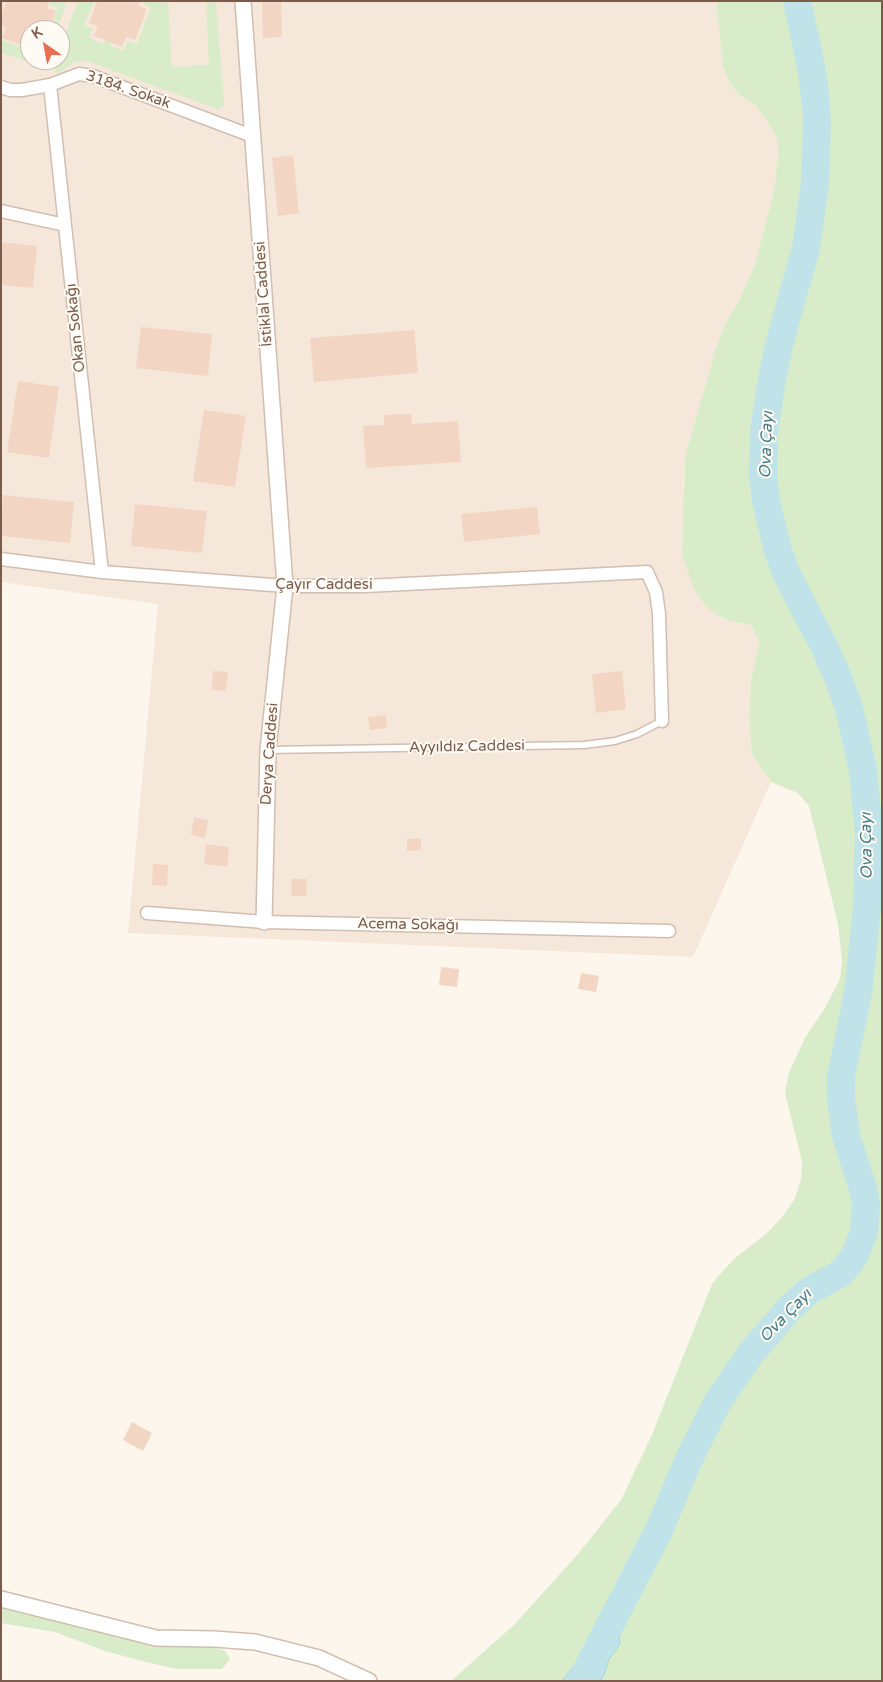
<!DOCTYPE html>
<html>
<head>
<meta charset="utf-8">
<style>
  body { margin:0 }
  #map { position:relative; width:883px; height:1682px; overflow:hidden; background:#fdf6ec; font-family:"Varela Round",sans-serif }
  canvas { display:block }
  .frame { position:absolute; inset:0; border:2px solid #7a5c4d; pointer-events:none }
  .north { position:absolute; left:20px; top:20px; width:50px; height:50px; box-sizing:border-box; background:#fffaf3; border:1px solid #cabbb1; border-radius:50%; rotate:327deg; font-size:14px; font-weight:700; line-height:20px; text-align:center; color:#7a5c4d }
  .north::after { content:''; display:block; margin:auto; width:18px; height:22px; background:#e76f51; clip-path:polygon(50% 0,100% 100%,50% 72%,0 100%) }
</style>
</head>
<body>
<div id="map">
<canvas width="883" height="1682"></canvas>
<div class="frame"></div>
<div class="north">K</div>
</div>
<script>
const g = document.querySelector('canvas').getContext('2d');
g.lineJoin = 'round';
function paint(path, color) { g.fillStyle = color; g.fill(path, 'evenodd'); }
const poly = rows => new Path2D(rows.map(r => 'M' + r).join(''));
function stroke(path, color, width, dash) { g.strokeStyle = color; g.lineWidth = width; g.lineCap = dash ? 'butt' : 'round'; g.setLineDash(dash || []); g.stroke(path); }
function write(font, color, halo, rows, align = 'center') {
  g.font = font + ' "Varela Round",sans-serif'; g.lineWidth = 4; g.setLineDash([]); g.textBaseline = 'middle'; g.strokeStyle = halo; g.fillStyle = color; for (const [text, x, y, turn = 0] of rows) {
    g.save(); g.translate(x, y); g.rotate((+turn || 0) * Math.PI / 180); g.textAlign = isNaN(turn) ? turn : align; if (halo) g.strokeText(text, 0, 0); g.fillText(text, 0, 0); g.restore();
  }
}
paint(poly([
  [1,1,716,1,723,67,730,83,739,94,756,106,766,117,777,139,778,158,774,190,755,265,738,303,727,320,716,348,685,456,683,488,717,615,730,621,751,625,759,642,751,681,749,718,752,754,771,782,693,957,128,933,158,604,1,582],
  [30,30,60,30,60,60,30,60]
]), '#f5e8da');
paint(poly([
  [52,1,67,1,57,30,49,30,58,8,50,5],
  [78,1,94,1,84,25,93,28,89,38,104,44,106,40,112,42,110,46,124,51,128,41,137,44,151,7,143,4,144,1,168,1,172,67,209,65,206,1,216,1,224,105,221,108,217,109,87,61,74,62,58,73,53,70,56,60,60,60,60,50],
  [716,1,882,1,882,1681,600,1681,609,1659,620,1644,619,1633,622,1616,607,1602,597,1621,591,1650,576,1663,562,1681,451,1681,515,1624,578,1554,621,1500,651,1437,712,1284,722,1272,735,1258,767,1233,782,1217,794,1200,801,1180,802,1161,785,1093,789,1072,806,1036,825,1008,840,979,842,961,838,924,809,806,798,793,771,782,752,754,749,718,751,681,759,642,751,625,730,621,717,615,705,605,694,589,682,553,685,456,716,348,727,320,738,303,755,265,774,190,778,158,777,139,766,118,756,106,739,94,730,83,723,67],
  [1,40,30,50,30,60,46,60,43,67,1,52],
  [1,1604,152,1642,215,1648,225,1651,230,1659,222,1669,176,1669,146,1662,105,1651,55,1632,1,1623]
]), '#d8ecc9');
const water = poly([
  [607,1602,612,1602,622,1616,619,1633,620,1644,609,1659,604,1675,600,1681,562,1681,576,1663,591,1650,597,1621,607,1602]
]);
paint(water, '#bfe3e8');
stroke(water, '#a5d3da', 1);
stroke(poly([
  [581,1681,658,1532,690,1457,717,1403,751,1353,789,1309,810,1290,840,1274,848,1265,855,1255,864,1232,866,1205,864,1192,846,1136,841,1097,841,1077,858,993,867,908,869,833,863,770,849,708,838,678,825,648,787,575,778,551,766,501,763,475,764,432,772,379,779,345,806,248,815,184,817,119,814,86,809,56,797,1]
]), '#bfe3e8', 28);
paint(poly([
  [7,1,50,1,47,8,56,11,48,30,30,30,30,48,2,38,6,28,1,26,1,15],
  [97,1,140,1,139,6,147,9,135,40,126,37,122,47,94,36,98,26,89,23],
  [262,1,281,1,282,37,263,38],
  [293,155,299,213,278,216,272,158],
  [1,242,37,246,33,288,1,285],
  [141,327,212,334,208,376,136,368],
  [414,330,418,373,314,382,310,338],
  [18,381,59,387,49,458,7,452],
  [204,410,246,416,235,487,193,481],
  [411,414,412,424,458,421,461,462,366,468,363,426,384,425,384,415],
  [3,495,74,502,70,543,1,536],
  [135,504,207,511,202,553,131,546],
  [537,507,540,534,464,542,461,514],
  [213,671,228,672,226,691,212,690],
  [622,671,626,709,596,713,592,674],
  [386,715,387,728,370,730,368,717],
  [194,817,208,820,205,838,191,835],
  [421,838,421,850,407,851,407,839],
  [206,844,229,847,227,867,204,864],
  [153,864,168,865,167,886,152,885],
  [292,879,307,879,306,896,291,896],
  [441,967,459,969,457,987,439,985],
  [581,973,599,976,596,992,578,989],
  [132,1422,152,1433,143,1451,123,1440]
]), '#f3d5c3');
const service = poly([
  [268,750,584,745,615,741,637,734,662,721]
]);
const minor = poly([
  [50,85,102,572],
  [1,87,10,90,22,90,50,85,79,74,93,76,252,136],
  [1,211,65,225],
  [1,559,102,572,285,586,365,586,647,572,656,592,659,614,662,721],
  [147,913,264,922,669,931]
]);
const tertiary = poly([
  [243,1,285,586,268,750,264,922],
  [1,1599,156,1638,214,1639,255,1642,319,1658,369,1681]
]);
stroke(service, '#d1beb0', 9);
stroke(minor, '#d1beb0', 15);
stroke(tertiary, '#d1beb0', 18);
stroke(service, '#fff', 6);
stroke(minor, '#fff', 12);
stroke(tertiary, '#fff', 15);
write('15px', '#7a5c4d', '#fffaf3', [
  ["3184. Sokak",128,90,19],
  ["İstiklal Caddesi",264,294,-94],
  ["Okan Sokağı",76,328,-96],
  ["Çayır Caddesi",324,585],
  ["Ayyıldız Caddesi",467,747,-1],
  ["Derya Caddesi",270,754,-86],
  ["Acema Sokağı",408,925,1]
]);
write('italic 16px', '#437c86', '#fffaf3', [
  ["Ova Çayı",767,445,-88],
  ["Ova Çayı",867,846,-91],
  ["Ova Çayı",786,1316,-46]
]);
</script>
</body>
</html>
